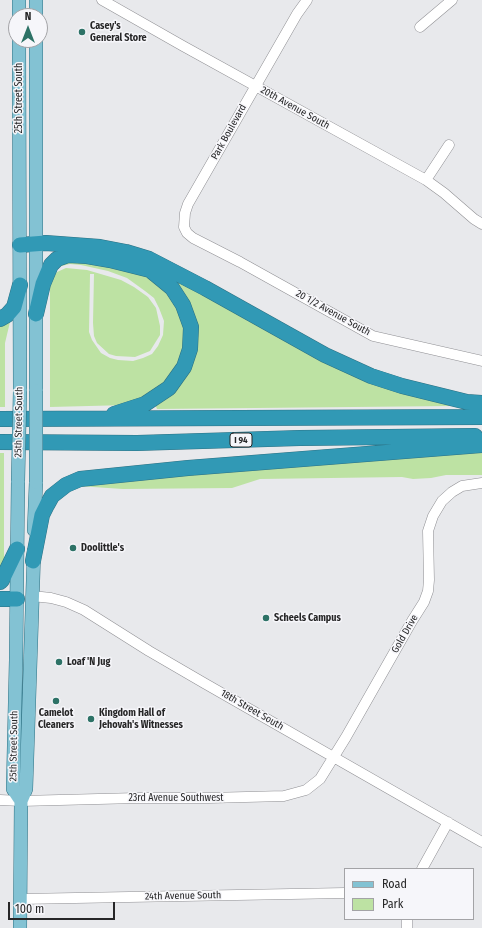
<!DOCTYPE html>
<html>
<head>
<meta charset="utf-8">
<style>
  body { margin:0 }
  #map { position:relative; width:482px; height:928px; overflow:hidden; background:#e8e9ec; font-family:"Fira Sans Condensed",sans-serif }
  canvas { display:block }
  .legend { position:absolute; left:344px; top:868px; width:130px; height:52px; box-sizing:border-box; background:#f6f6fa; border:1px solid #a3a3a6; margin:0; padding:5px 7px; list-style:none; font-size:12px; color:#262627 }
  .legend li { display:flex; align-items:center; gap:8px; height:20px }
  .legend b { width:20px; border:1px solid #a3a3a6 }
  .north { position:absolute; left:8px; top:8px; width:40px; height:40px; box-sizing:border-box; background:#f6f6fa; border:1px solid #a3a3a6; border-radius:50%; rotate:0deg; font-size:11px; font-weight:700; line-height:16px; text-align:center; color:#262627 }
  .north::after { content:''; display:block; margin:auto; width:14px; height:18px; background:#2d7266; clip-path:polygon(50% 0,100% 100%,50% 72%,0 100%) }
  .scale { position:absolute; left:8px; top:902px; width:107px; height:18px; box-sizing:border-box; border:2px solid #262627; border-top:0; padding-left:5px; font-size:12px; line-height:14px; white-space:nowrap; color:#262627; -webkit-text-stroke:3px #f6f6fa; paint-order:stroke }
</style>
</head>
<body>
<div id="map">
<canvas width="482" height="928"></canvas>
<ul class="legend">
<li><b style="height:5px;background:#83c2d3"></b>Road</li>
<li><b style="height:11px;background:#bde2a3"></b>Park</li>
</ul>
<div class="north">N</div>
<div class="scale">100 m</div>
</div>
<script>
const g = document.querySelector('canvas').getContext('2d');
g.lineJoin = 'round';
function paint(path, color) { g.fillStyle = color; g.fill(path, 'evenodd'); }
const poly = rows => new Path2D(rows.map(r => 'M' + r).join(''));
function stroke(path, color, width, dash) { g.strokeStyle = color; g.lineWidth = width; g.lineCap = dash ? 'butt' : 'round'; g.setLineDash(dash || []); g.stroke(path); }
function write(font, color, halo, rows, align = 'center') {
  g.font = font + ' "Fira Sans Condensed",sans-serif'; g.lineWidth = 3; g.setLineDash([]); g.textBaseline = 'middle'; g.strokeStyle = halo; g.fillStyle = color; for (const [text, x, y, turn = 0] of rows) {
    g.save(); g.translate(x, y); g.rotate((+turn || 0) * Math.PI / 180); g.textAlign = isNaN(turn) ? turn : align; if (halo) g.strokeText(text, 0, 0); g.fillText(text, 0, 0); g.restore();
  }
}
paint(poly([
  [66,259,143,272,162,285,180,311,185,336,181,359,166,384,128,405,50,407,50,285,51,280,57,272,66,268,87,270,121,280,134,287,148,297,156,308,160,326,160,335,150,351,135,357,116,356,109,354,97,343,94,336,93,323,94,274,90,274,89,332,92,340,101,353,110,358,118,360,133,361,143,358,152,354,158,346,163,335,164,321,159,308,154,298,145,291,127,278,108,271,81,265,70,264,57,267],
  [160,273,222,301,452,406,157,409,155,404,194,341],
  [8,321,10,322,5,343,5,407,0,407,0,324],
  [482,448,482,475,446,475,431,478,413,479,402,477,260,479,232,488,123,489,78,486,80,481],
  [0,453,4,453,4,562,0,572]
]), '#bde2a3');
const minor = poly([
  [102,0,183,46,426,180,444,193,474,219,482,224],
  [307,0,297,14,188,204,185,213,184,227,187,233,193,238,240,262,373,336,482,361],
  [420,27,452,0],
  [426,180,449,145],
  [32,596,51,598,66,602,84,610,149,651,204,683,482,842],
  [0,800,21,801,137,798,208,798,284,796,306,790,320,779,346,737,412,621,424,602,428,591,429,580,428,531,433,516,442,501,452,492,462,486,482,483],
  [422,869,448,822],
  [21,899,345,893],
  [407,919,407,928]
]);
const major = poly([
  [19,16,19,0],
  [36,16,36,0],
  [19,40,20,391],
  [36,40,36,391],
  [18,481,16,659,13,789,21,801],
  [34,530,36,482],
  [20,928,21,801,26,789,34,551]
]);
const highway = poly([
  [20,245,46,243,100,247,126,252,149,259,205,288,325,355,371,376,402,386,467,402,482,403],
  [36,314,43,284,51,265,57,259,68,255,87,256,110,260,150,270,172,288,183,305,191,327,190,349,184,367,169,388,145,404,114,414],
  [0,319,7,315,14,307,20,285],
  [0,419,482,417],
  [0,442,137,443,300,438,475,436],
  [33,561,42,515,47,505,52,496,66,485,80,479,188,468,482,445],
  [0,582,2,580,17,549],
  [0,599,17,599]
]);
stroke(minor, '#8f8f93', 11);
stroke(major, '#2d7183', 14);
stroke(highway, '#2d7183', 16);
stroke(minor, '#fff', 10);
stroke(major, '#83c2d3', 13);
stroke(highway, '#3199b5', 15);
const majorBridge = poly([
  [18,481,20,391],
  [36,482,36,391]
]);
stroke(majorBridge, '#2d7183', 14, []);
stroke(majorBridge, '#83c2d3', 13);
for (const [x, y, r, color] of [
  [82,32,4,"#2d7266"],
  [73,548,4,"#2d7266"],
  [266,618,4,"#2d7266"],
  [59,662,4,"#2d7266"],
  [56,701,4,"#2d7266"],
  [91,719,4,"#2d7266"]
]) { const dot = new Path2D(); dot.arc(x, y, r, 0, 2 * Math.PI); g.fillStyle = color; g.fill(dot); stroke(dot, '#f6f6fa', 1.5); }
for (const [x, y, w] of [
  [241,440,22]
]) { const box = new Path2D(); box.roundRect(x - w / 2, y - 7, w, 14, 3); g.fillStyle = '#f6f6fa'; g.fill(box); stroke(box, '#262627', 1); }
write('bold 9px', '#262627', null, [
  ["I 94",241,440]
]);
write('bold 10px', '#262627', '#f6f6fa', [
  ["Casey's",90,26],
  ["General Store",90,38],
  ["Doolittle's",81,548],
  ["Scheels Campus",274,618],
  ["Loaf 'N Jug",67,662],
  ["Camelot",56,713,"center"],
  ["Cleaners",56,725,"center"],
  ["Kingdom Hall of",99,713],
  ["Jehovah's Witnesses",99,725]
], 'left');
write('10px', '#262627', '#f6f6fa', [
  ["25th Street South",19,98,-90],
  ["20th Avenue South",295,108,29],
  ["Park Boulevard",229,132,-61],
  ["20 1/2 Avenue South",333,313,29],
  ["25th Street South",19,422,-89],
  ["Gold Drive",405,634,-60],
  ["18th Street South",252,710,30],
  ["25th Street South",14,746,-89],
  ["23rd Avenue Southwest",176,798],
  ["24th Avenue South",183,896,-1]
]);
</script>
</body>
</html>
